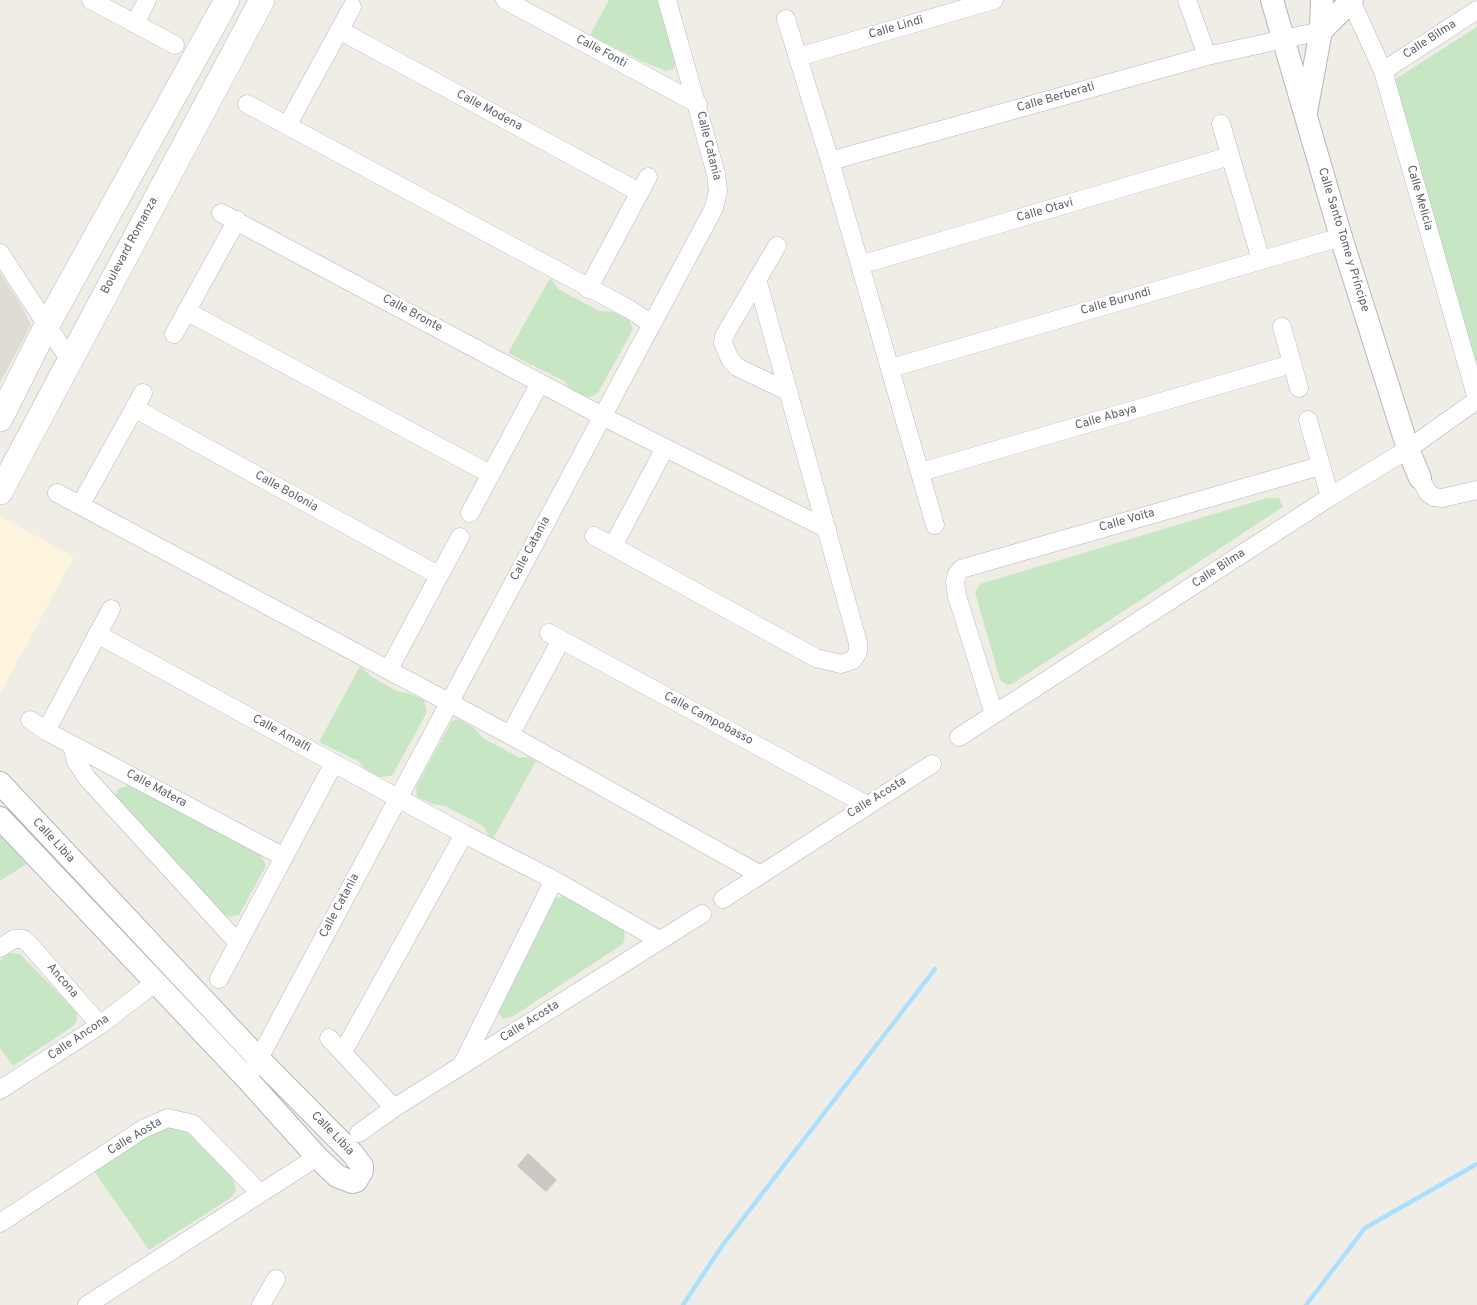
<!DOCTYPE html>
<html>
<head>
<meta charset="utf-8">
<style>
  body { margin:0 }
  canvas { display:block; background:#f0ede7 }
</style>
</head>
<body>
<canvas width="1477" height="1305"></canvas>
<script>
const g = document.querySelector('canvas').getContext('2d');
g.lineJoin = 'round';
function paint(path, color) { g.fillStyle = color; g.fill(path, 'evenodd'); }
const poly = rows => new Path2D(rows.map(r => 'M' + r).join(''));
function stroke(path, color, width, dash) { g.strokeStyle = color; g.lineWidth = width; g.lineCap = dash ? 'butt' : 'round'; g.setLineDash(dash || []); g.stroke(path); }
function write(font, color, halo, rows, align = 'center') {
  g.font = font + ' Overpass,sans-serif'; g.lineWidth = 5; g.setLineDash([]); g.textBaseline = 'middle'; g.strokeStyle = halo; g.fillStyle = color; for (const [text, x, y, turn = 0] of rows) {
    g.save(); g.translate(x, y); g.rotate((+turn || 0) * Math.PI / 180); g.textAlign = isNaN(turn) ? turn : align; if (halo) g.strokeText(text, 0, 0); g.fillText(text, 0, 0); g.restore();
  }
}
paint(poly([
  [0,516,74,557,0,694]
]), '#fdf4de');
paint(poly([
  [0,273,21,305,31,325,0,383]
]), '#e0dcd5');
paint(poly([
  [609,0,658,0,676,58,674,69,666,71,643,62,590,35],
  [1477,27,1477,361,1471,360,1389,83],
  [550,278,558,289,599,311,613,312,628,319,633,329,598,393,590,397,580,397,572,391,564,381,508,353],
  [1267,498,1279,498,1283,507,1012,684,1007,685,1000,680,975,592,980,584],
  [360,666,372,677,397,691,407,693,424,700,427,712,392,776,378,777,364,768,358,761,319,742],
  [458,719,473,727,483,738,520,758,529,757,536,761,492,841,483,826,445,806,433,804,417,797,416,787,452,721],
  [129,785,261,855,266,866,239,915,231,917,224,915,115,797,118,789],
  [0,826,33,860,0,881],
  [563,896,623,928,625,936,623,944,512,1017,503,1019,495,1008,554,899],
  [10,953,20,954,77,1012,77,1021,72,1027,13,1066,0,1048,0,960],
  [168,1121,178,1123,233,1179,236,1191,229,1199,149,1250,94,1171]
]), '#c7e7c4');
stroke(poly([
  [683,1305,722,1246,935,969],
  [1306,1305,1365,1228,1477,1164]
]), '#aadffd', 4.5);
paint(poly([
  [528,1153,557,1180,546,1192,517,1166]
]), '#cbc8c3');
const minor = poly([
  [91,0,175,45],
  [505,0,698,104],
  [1187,0,1207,56],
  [1351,1,1383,71,1477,399],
  [786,19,830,161,935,525],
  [135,24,147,0],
  [339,30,639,192],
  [798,57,994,0],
  [1383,71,1477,10],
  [247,104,629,309,652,324],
  [288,124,352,7],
  [1221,124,1261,260],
  [830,161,1207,56,1321,31],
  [221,213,602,416,827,529],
  [777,246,724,336,723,343,730,359,737,367,789,392],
  [0,253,69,359],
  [860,265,1230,156],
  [588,289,648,177],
  [186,311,490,474],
  [1282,327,1299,388],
  [174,334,237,220],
  [891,368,1341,237],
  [134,408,438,575],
  [1308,420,1330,497],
  [921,472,1291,364],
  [1420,478,1428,493,1434,497,1442,498,1477,490],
  [57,493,510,735,759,874],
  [81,504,143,393],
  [470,513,540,383],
  [594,536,816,658,841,664,853,660,858,652,858,643,757,279],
  [613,546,665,448],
  [549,633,867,805],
  [97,634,464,834,554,880,659,940],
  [389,669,460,537],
  [994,714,957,596,955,582,957,574,961,569,1320,466],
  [30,720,46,731,284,857],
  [46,731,111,609],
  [510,735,561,640],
  [959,737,1330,497,1408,449,1477,400],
  [72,745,76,761,87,778,238,943],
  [723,899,932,764],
  [0,948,14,939,23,939,29,944,100,1025],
  [219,979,334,763],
  [329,1038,394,1108],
  [343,1052,464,834],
  [463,1063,554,880],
  [254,1068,714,208,718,191,716,174,667,0],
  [0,1090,100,1025,156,982],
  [359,1133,394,1108,702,914],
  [0,1223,143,1129,168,1118,193,1124,260,1193],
  [87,1305,317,1157],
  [261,1305,276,1279]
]);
const tertiary = poly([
  [1272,0,1341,237,1408,449,1420,478],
  [1321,31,1322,0],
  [1306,112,1321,31,1352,0],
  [0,783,259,1059,352,1153,362,1166,362,1171,356,1181,352,1182,337,1176,317,1157,247,1079,0,818]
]);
const secondary = poly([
  [0,419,47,325,227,0],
  [0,492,262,0]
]);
stroke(minor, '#b4b7bb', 19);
stroke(tertiary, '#b4b7bb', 24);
stroke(secondary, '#b3b7bb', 26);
stroke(minor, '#fff', 18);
stroke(tertiary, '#fff', 22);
stroke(secondary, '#fff', 25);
write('12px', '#5e6367', '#fff', [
  ["Calle Lindi",896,28,-16],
  ["Calle Bilma",1430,40,-33],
  ["Calle Fonti",601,52,28],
  ["Calle Berberati",1056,98,-16],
  ["Calle Modena",489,111,28],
  ["Calle Catania",708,146,76],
  ["Calle Melicia",1419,198,74],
  ["Calle Otavi",1045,211,-16],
  ["Calle Santo Tome y Príncipe",1343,240,73],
  ["Boulevard Romanza",130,246,-62],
  ["Calle Burundi",1116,302,-16],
  ["Calle Bronte",412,314,28],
  ["Calle Abaya",1106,418,-16],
  ["Calle Bolonia",286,492,29],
  ["Calle Voita",1127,521,-16],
  ["Calle Catania",531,549,-62],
  ["Calle Bilma",1219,569,-33],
  ["Calle Campobasso",708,719,28],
  ["Calle Amalfi",281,734,29],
  ["Calle Matera",156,789,28],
  ["Calle Acosta",877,798,-32],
  ["Calle Libia",53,841,47],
  ["Calle Catania",340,906,-62],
  ["Ancona",62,981,49],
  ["Calle Acosta",530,1022,-32],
  ["Calle Ancona",79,1038,-34],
  ["Calle Libia",332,1134,46],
  ["Calle Aosta",135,1137,-31]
]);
</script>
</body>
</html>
